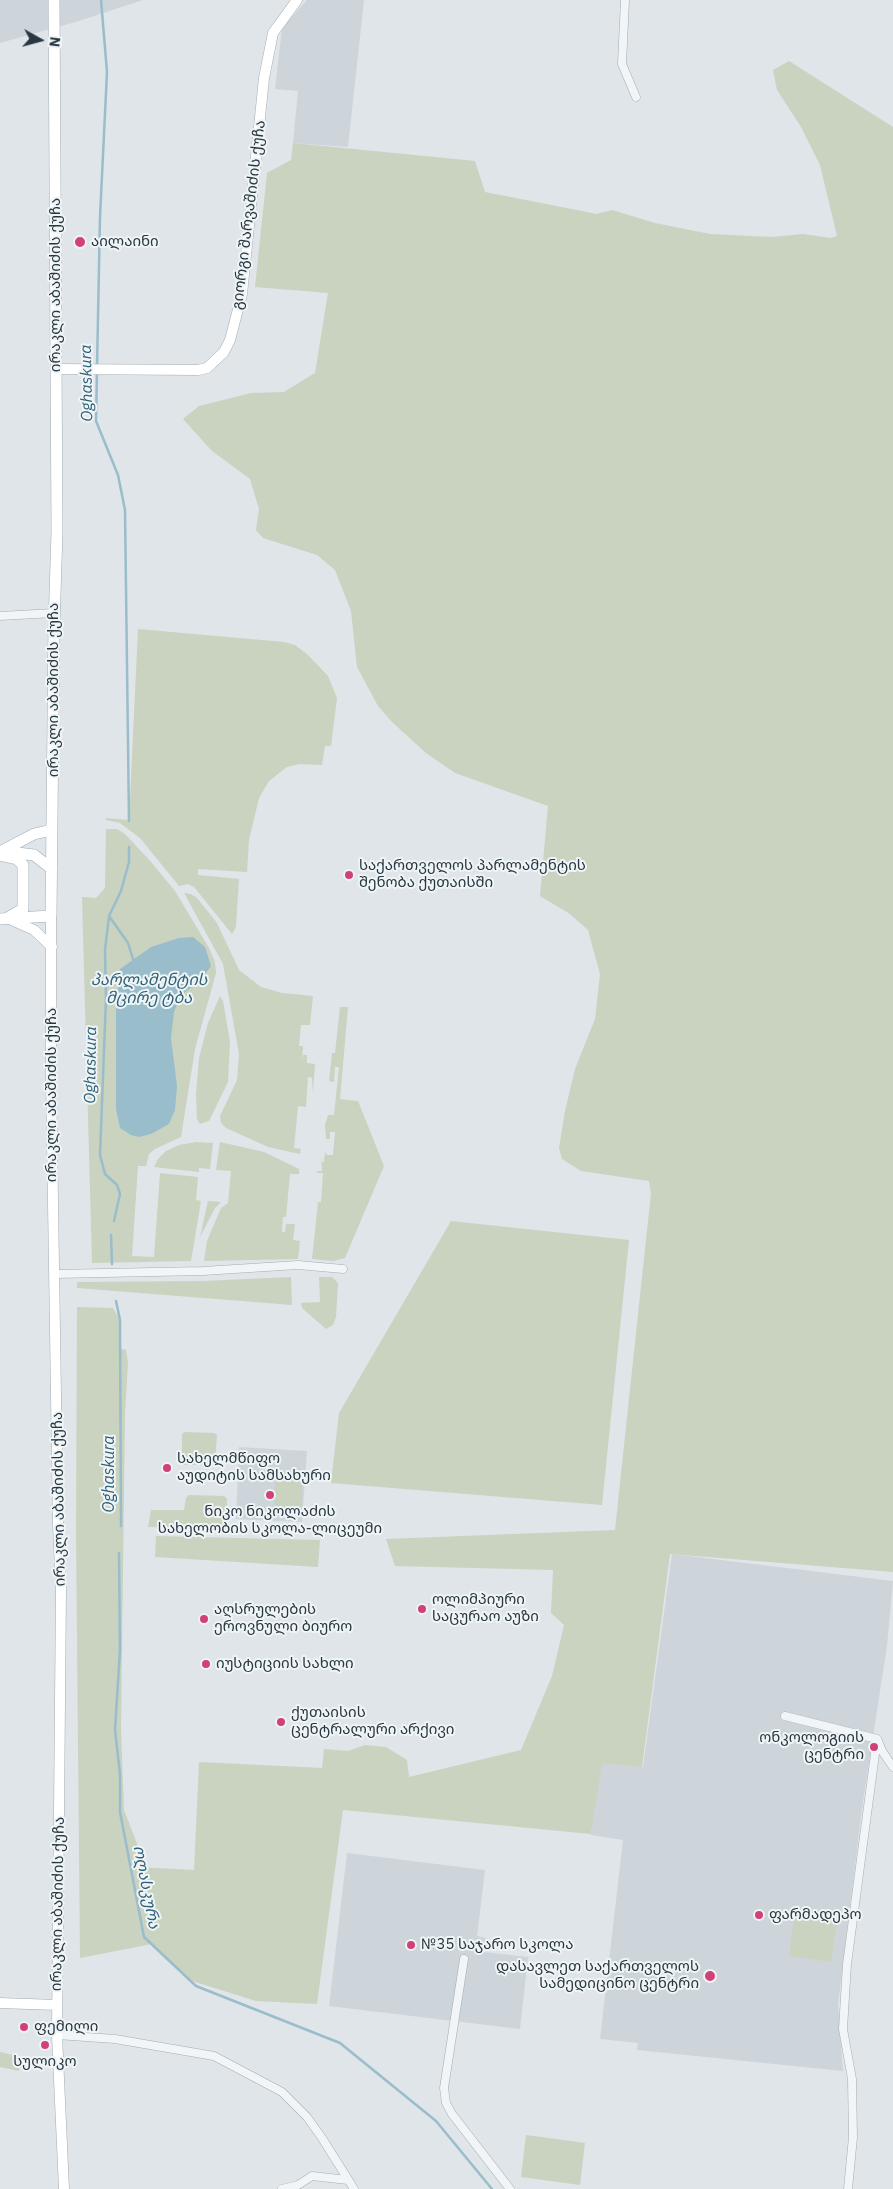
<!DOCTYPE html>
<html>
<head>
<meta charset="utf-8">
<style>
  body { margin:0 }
  #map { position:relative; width:893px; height:2189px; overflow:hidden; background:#dfe5e9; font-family:"IBM Plex Sans",sans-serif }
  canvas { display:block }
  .north { position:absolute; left:15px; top:15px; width:50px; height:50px; -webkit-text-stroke:4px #eff4f6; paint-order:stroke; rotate:97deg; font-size:14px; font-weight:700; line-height:20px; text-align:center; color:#283741 }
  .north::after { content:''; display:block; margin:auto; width:18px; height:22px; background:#283741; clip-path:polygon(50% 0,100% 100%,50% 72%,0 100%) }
</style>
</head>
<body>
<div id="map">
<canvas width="893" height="2189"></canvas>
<div class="north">N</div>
</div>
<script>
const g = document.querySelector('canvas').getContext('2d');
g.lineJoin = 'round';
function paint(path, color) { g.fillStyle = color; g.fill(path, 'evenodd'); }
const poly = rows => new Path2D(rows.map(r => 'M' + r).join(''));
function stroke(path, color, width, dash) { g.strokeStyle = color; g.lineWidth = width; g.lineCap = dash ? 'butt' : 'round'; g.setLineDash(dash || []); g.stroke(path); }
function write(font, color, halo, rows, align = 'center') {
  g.font = font + ' "IBM Plex Sans","Noto Sans Georgian",sans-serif'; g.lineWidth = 4; g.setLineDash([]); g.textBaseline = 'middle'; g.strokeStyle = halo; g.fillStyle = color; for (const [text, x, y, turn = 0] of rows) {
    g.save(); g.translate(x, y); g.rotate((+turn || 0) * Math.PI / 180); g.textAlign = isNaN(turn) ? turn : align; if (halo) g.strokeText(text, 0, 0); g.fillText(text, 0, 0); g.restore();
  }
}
paint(poly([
  [0,0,143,0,79,21,0,43],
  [307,0,364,0,348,147,293,143,298,91,275,89,282,28],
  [239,1447,307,1451,302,1522,236,1519],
  [672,1554,893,1581,887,1646,862,1808,838,2005,843,2071,637,2050,638,2043,600,2039,623,1840,591,1835,600,1762,643,1767],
  [347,1853,485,1870,477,1936,486,1938,484,1952,528,1957,520,2029,329,2006]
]), '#cdd5db');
paint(poly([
  [789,61,893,127,893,1572,670,1554,642,1767,602,1763,591,1834,343,1810,317,2004,256,2001,192,1981,152,1944,80,1958,76,1532,77,1307,113,1308,120,1320,121,1349,126,1350,128,1363,125,1414,121,1729,124,1810,138,1846,136,1867,194,1870,199,1762,322,1768,324,1749,348,1751,365,1745,386,1747,407,1760,409,1777,521,1750,552,1676,564,1625,551,1613,553,1570,395,1566,386,1539,615,1530,647,1230,651,1194,649,1181,581,1171,562,1159,559,1148,565,1111,575,1069,595,1019,600,974,588,930,570,914,540,896,548,806,455,773,426,753,392,722,378,706,357,667,351,611,335,570,317,555,263,538,256,530,259,509,250,479,212,451,183,419,199,406,251,393,284,392,315,373,328,293,255,287,267,173,291,160,293,143,475,161,485,192,597,214,612,210,655,223,710,234,772,237,803,234,830,238,837,236,820,165,801,127,777,90,773,70],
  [138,629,284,642,295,645,308,655,328,676,337,698,331,746,325,746,322,765,299,764,287,767,269,781,259,798,249,840,247,872,198,869,198,875,239,879,236,927,232,934,194,887,188,884,179,886,140,838,120,823,106,820,106,818,129,820],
  [106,829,117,829,125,834,152,863,175,891,209,948,215,962,216,973,195,1049,181,1137,155,1149,149,1154,146,1166,138,1166,132,1256,154,1257,160,1173,198,1177,196,1200,201,1201,191,1261,92,1263,82,897,96,898,105,888],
  [184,893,191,894,197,898,217,923,239,970,261,987,282,993,313,996,310,1025,301,1025,299,1046,303,1046,302,1062,303,1055,307,1055,307,1063,315,1064,313,1093,312,1078,308,1077,306,1107,298,1106,294,1148,301,1149,300,1154,268,1147,226,1128,221,1123,220,1116,237,1080,239,1054,223,964],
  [220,996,223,1001,230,1042,228,1082,209,1121,200,1124,197,1119,196,1094,199,1058,208,1023],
  [340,1007,348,1007,340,1099,358,1101,384,1166,345,1258,333,1261,312,1259,318,1202,321,1202,323,1173,317,1173,317,1171,322,1171,321,1154,322,1162,324,1162,325,1152,327,1155,333,1155,335,1132,330,1132,330,1139,326,1139,325,1125,328,1115,334,1115,339,1067,335,1067,334,1082,329,1081,332,1053,335,1053],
  [196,1142,213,1143,210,1169,199,1168,199,1172,154,1167,158,1159,166,1151,179,1145],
  [220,1142,264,1152,299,1169,299,1174,290,1174,286,1217,283,1217,282,1232,285,1232,286,1224,295,1224,293,1240,300,1241,298,1259,204,1261,207,1241,221,1208,228,1203,231,1171,216,1170],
  [208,1201,221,1202,215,1208,200,1237],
  [451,1221,629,1240,602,1505,331,1483,339,1413],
  [291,1277,292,1305,77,1288,77,1282,203,1281],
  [319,1277,332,1277,338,1283,336,1317,333,1325,326,1329,302,1308,301,1303,320,1302],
  [185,1432,214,1433,217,1435,215,1465,182,1465,182,1434],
  [276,1471,303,1472,301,1518,274,1516],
  [189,1495,224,1496,227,1499,226,1528,148,1527,151,1510,184,1510,186,1498],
  [156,1536,320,1540,318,1567,155,1557],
  [798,1909,838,1914,831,1962,789,1956,795,1912],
  [0,2052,22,2057,19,2071,0,2067],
  [526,2135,585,2143,580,2185,521,2177]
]), '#c9d3c0');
paint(poly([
  [193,937,205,947,211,966,200,981,181,995,174,1012,171,1038,177,1086,175,1110,169,1124,151,1134,139,1137,131,1135,120,1128,116,1109,116,1005,120,969,151,947,179,938]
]), '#99bdca');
stroke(poly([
  [97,367,100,217,107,72,101,0],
  [97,372,96,421,118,475,125,510,129,821],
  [109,916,128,943,133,959],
  [114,1221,120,1194,117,1185,105,1174,100,1155,106,999,105,950,109,916,121,891,129,862,129,847],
  [111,1235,112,1264],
  [116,1301,120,1320,121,1526],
  [119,1553,120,1650,115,1730,120,1774,120,1812,144,1937,196,1986,340,2043,436,2121,492,2189]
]), '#99bdca', 2.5);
const street = poly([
  [625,0,622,64,636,97],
  [0,616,54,613],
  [55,1274,203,1271,298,1265,343,1269],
  [785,1716,877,1739],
  [878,1741,882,1751,893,1767],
  [464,1959,444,2088,446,2103,452,2114,510,2189],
  [57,2035,115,2039,214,2056,282,2092,307,2117,322,2138,354,2189],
  [282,2189,298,2185,312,2176,348,2180],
  [848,2189,853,2137,852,2079,843,2029,847,1964,877,1739]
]);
const secondary = poly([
  [56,369,198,370,207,368,224,352,230,340,242,294,264,78,273,33,297,0],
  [51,916,51,1074,58,1524,61,1590,57,2035,64,2189],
  [7,918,34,930,52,947],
  [0,2003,57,2005]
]);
const primary = poly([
  [0,852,34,834,52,830],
  [9,852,34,855,52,869],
  [0,855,17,859,23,865,23,909,9,917],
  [0,919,51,916,54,625,57,532,54,0]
]);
stroke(street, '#a4adb3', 9);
stroke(secondary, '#a4adb3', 11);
stroke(primary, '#9eadb5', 12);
stroke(street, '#f2f5f7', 8);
stroke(secondary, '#fff', 10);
stroke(primary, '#fff', 11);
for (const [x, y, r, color] of [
  [80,242,6,"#d2407a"],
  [349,875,5,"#d2407a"],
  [167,1468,5,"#d2407a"],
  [270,1495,5,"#d2407a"],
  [422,1609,5,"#d2407a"],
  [204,1619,5,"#d2407a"],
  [206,1664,5,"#d2407a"],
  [281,1722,5,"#d2407a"],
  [874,1747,5,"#d2407a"],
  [759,1915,5,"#d2407a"],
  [411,1945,5,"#d2407a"],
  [710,1976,6,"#d2407a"],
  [24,2027,5,"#d2407a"],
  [45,2045,5,"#d2407a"]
]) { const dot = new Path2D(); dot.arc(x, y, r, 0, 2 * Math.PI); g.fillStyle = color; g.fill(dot); stroke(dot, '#eff4f6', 2); }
write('15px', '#283741', '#eff4f6', [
  ["გიორგი შარვაშიძის ქუჩა",249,215,-83],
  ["ირაკლი აბაშიძის ქუჩა",56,285,-90],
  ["ირაკლი აბაშიძის ქუჩა",54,690,-90],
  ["ირაკლი აბაშიძის ქუჩა",52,1095,-90],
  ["ირაკლი აბაშიძის ქუჩა",59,1499,-91],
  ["ირაკლი აბაშიძის ქუჩა",58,1904,-89]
]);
write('15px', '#283741', '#eff4f6', [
  ["აილაინი",91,242],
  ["საქართველოს პარლამენტის",359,866],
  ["შენობა ქუთაისში",359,883],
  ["სახელმწიფო",177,1459],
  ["აუდიტის სამსახური",177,1476],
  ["ნიკო ნიკოლაძის",270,1512,"center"],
  ["სახელობის სკოლა-ლიცეუმი",270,1529,"center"],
  ["ოლიმპიური",432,1600],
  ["საცურაო აუზი",432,1617],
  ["აღსრულების",214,1610],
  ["ეროვნული ბიურო",214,1627],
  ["იუსტიციის სახლი",216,1664],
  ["ქუთაისის",291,1713],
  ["ცენტრალური არქივი",291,1730],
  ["ონკოლოგიის",864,1738,"right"],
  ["ცენტრი",864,1755,"right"],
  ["ფარმადეპო",769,1915],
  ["№35 საჯარო სკოლა",421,1945],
  ["დასავლეთ საქართველოს",699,1967,"right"],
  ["სამედიცინო ცენტრი",699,1984,"right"],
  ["ფემილი",34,2027],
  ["სულიკო",45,2062,"center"]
], 'left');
write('italic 16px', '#306076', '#eff4f6', [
  ["Oghaskura",87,383,-91],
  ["პარლამენტის",149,980],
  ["მცირე ტბა",149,998],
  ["Oghaskura",91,1065,-89],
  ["Oghaskura",109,1474,-90],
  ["ოღასკურა",146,1887,79]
]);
</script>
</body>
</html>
